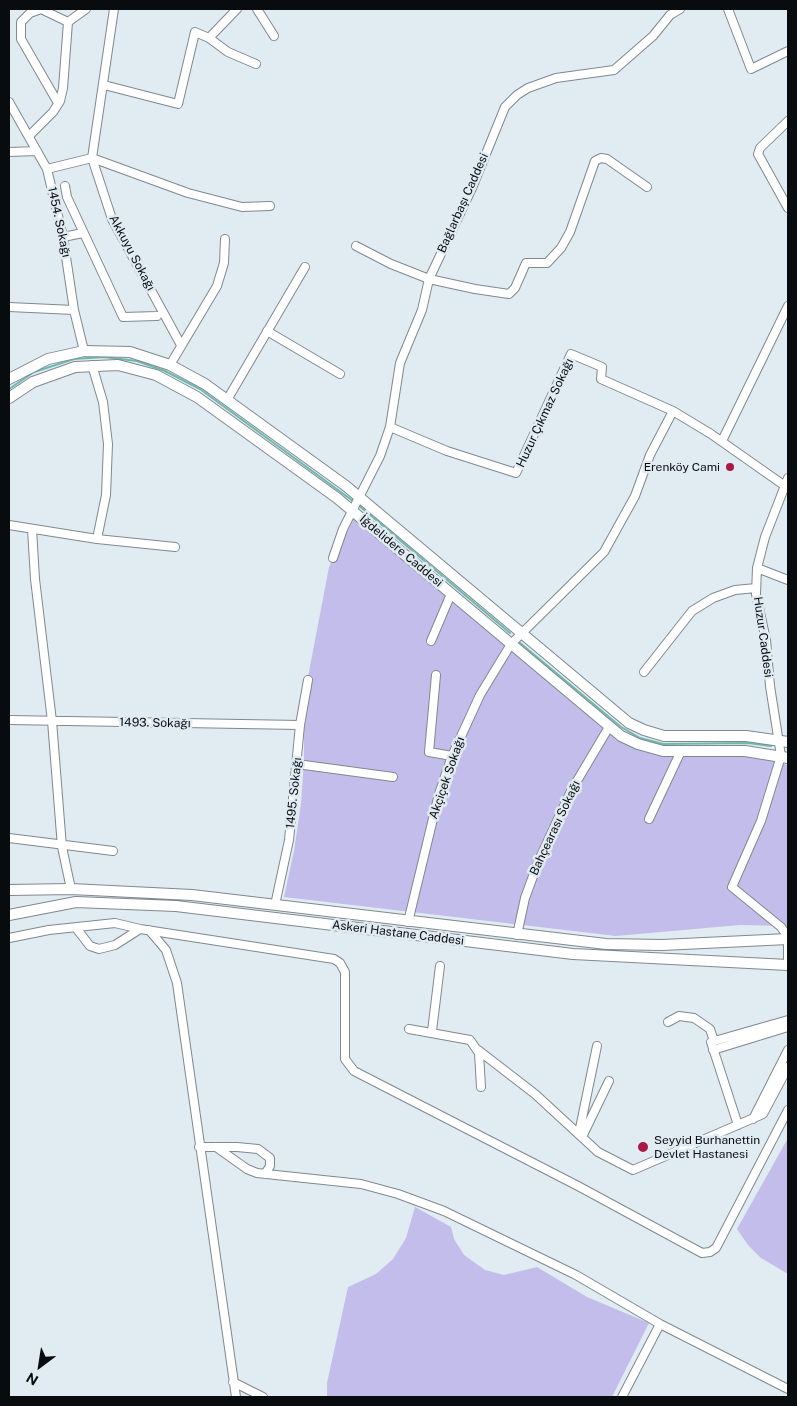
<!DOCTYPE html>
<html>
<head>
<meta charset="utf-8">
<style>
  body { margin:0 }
  #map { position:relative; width:797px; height:1406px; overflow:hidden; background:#e0ebf2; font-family:"Public Sans",sans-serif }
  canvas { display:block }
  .frame { position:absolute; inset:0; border:10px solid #090c0f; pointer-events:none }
  .north { position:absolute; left:15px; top:1341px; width:50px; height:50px; -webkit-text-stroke:4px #e0ebf2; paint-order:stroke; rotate:211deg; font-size:14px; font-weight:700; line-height:20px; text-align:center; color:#090c0f }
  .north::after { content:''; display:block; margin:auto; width:18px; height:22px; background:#090c0f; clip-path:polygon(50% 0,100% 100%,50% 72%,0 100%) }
</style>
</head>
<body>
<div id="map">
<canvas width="797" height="1406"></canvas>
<div class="frame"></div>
<div class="north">N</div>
</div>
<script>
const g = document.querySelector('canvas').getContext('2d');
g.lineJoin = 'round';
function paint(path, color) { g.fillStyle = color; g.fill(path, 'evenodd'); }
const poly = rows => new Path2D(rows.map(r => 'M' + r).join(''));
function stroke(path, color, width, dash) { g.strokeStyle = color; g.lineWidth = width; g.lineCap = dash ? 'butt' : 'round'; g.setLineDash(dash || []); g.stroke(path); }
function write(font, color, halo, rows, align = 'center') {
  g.font = font + ' "Public Sans",sans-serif'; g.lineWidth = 5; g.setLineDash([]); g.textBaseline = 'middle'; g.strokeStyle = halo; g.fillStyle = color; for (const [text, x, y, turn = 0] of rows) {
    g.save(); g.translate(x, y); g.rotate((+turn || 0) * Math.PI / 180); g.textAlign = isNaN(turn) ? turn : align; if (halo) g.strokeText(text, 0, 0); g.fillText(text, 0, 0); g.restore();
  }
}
paint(poly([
  [356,515,631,743,766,759,788,765,788,926,740,925,616,936,284,897,294,851,301,804,304,760,304,698,329,567],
  [788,1138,788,1274,761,1258,748,1245,737,1229],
  [415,1207,451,1227,454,1239,464,1255,485,1270,504,1275,537,1267,587,1297,649,1323,612,1397,327,1397,327,1383,348,1287,376,1274,393,1259,406,1238]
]), '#c2bdea');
stroke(poly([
  [9,389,34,372,74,359,104,357,137,361,165,371,200,389,353,501],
  [357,504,510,633],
  [520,643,621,727,640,738,663,744,748,743,771,746]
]), '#6db9ae', 2);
const street = poly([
  [114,9,92,158,112,219,181,345],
  [257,9,274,36],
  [728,9,751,69,788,51],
  [68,22,86,9],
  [209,38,228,52,256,64],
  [104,85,178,104,195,32,209,38,237,9],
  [9,102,47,169,63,237,74,310,84,351],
  [58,103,21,39,21,22,30,13,41,9,68,22],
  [788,121,760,148,758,154,788,208],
  [29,136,53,112,60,101,63,88,68,22],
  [9,152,37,151],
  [47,169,92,158,188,193,242,207,270,206],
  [65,186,67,197,123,317,157,316],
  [63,237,83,233],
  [356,246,391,264,429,279,475,289,509,294,515,288,526,263,547,263,561,248,570,232,595,161,601,158,607,159,647,187],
  [9,307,74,310],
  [267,331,340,374],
  [92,365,103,402,108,444,106,495,97,539],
  [170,365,217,286,224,263,225,239],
  [227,400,305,267],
  [390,427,447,451,516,473,571,354,602,367,601,379,673,411,711,434,785,486],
  [722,441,788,306],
  [788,478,765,537,757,568,756,594,766,640,770,686,781,756,761,821,732,887,781,927,788,937],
  [9,525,97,539,175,547],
  [32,529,35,579,52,721,62,847,71,889],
  [333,558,343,529,380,456,390,427,400,363,422,310,429,279,472,188,505,107,517,95,528,88,556,78,614,70,653,36,670,15,680,9],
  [757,568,788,580],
  [431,641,451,594],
  [644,672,692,611,713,598,735,590,756,588],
  [436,675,429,752,452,756],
  [9,720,300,725],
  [297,764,393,777],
  [649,819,681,751],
  [9,838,113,851],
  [275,905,289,840,300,725,308,680],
  [408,922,439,794,452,756,480,695,511,644,604,552,635,496,650,455,673,411],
  [76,928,90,946,99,949,115,945,140,929],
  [149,930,166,950,177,983,236,1397],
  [517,935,525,898,539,860,571,791,609,727],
  [9,938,49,930,115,923,140,929,334,959,340,963,345,972,345,1059,354,1071,578,1186,702,1253,710,1252,716,1248,788,1110],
  [788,942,788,959],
  [668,1022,679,1016,694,1018,710,1029,714,1041],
  [409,1029,470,1040,479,1053,481,1087],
  [432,1031,440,966],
  [478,1050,535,1094,598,1152,633,1170,763,1114,788,1067],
  [713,1050,788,1027],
  [753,1119,788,1050],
  [738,1125,711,1042,788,1020],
  [579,1133,597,1046],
  [582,1137,609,1081],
  [199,1147,237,1147,258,1149,270,1158,270,1166,265,1174],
  [216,1147,247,1169,257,1173,361,1184,398,1194,444,1211,576,1275,660,1324,788,1389],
  [233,1382,263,1397],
  [622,1397,660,1324]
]);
const secondary = poly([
  [9,379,48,359,84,351,130,352,170,365,205,384,346,486,629,723,644,730,664,736,746,736,788,742],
  [9,398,33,382,75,367,118,365,156,375,197,397,337,498,621,736,638,744,663,751,745,751,788,758],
  [9,890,71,889,192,895,606,944,662,945,788,939],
  [9,915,76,902,176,906,573,954,788,965]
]);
stroke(street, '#7f8990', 10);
stroke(secondary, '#7f8990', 12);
stroke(street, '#fff', 8);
stroke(secondary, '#fff', 10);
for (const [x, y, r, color] of [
  [730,467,5,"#ac1846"],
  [643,1147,6,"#ac1846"]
]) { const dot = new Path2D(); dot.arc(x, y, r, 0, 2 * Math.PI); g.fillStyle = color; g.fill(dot); stroke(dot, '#e0ebf2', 2); }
write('12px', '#090c0f', '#e0ebf2', [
  ["Bağlarbaşı Caddesi",463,203,-66],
  ["1454. Sokağı",59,222,78],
  ["Akkuyu Sokağı",132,253,62],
  ["Huzur Çıkmaz Sokağı",545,413,-65],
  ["İğdelidere Caddesi",401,551,40],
  ["Huzur Caddesi",763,637,82],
  ["1493. Sokağı",155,723,1],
  ["Akçiçek Sokağı",447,778,-71],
  ["1495. Sokağı",294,793,-84],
  ["Bahçearası Sokağı",555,828,-65],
  ["Askeri Hastane Caddesi",398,933,7]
]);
write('12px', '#090c0f', '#e0ebf2', [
  ["Erenköy Cami",720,467],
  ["Seyyid Burhanettin",654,1140,"left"],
  ["Devlet Hastanesi",654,1154,"left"]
], 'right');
</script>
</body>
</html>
